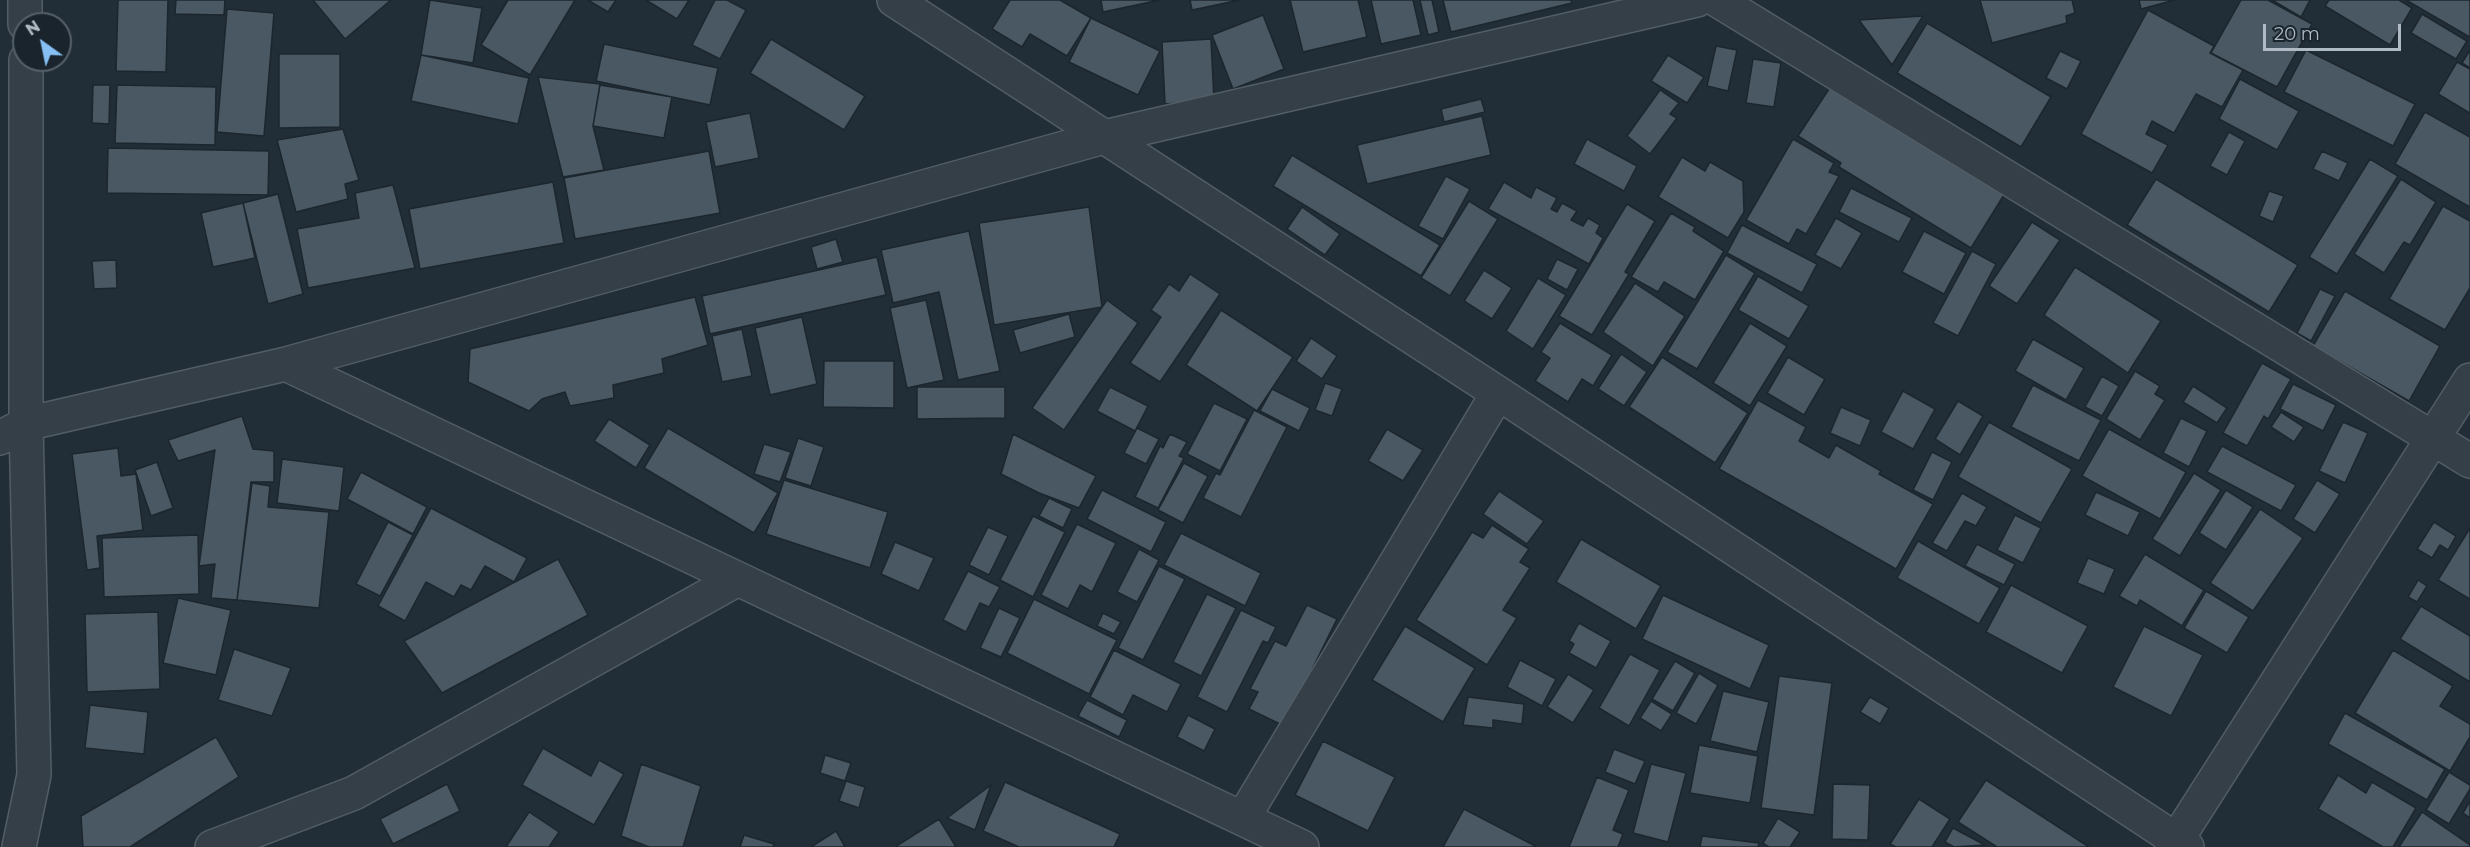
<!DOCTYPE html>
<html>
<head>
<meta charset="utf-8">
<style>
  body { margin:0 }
  #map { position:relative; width:2470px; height:847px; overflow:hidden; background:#212e37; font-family:Montserrat,sans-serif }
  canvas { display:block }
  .north { position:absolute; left:12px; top:12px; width:60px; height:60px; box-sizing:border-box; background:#1a242c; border:2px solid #566069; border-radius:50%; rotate:327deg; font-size:16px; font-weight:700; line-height:24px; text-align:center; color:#afbac4 }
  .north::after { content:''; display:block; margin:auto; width:21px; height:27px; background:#85bff3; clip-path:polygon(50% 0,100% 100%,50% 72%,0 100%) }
  .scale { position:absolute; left:2263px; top:24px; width:138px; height:27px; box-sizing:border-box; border:3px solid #afbac4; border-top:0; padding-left:8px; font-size:18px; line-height:21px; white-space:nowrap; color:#afbac4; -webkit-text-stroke:4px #1a242c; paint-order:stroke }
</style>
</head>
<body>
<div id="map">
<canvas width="2470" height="847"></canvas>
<div class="north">N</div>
<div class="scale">20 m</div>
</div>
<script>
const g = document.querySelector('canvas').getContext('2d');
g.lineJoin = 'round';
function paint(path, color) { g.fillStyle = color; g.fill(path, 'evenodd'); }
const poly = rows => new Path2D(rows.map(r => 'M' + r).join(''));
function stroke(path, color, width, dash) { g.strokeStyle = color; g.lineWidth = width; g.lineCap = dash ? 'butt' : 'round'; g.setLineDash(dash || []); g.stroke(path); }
const building = poly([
  [118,0,168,0,166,72,116,71,118,0],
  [176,0,225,0,224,15,175,14,176,0],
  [313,0,391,0,345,39,313,0],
  [430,0,482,8,473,63,421,55,430,0],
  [508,0,575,0,530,75,481,45,508,0],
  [588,0,616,0,608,12,588,0],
  [646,0,689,0,677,19,646,0],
  [715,0,727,0,746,10,720,59,692,45,715,0],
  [1010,0,1060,0,1091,18,1067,56,1030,34,1022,47,992,29,1010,0],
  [1101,0,1160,0,1103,12,1101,0],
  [1190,0,1240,0,1192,10,1190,0],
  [1290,0,1358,0,1367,37,1303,52,1290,0],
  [1371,0,1413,0,1421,35,1381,44,1371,0],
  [1420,0,1432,0,1439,32,1428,35,1420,0],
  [1443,0,1571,0,1572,3,1451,32,1443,0],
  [1980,0,2072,0,2075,13,2066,16,2067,23,1992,43,1980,0],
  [2139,0,2175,0,2141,9,2139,0],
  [2241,0,2268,0,2312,24,2277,87,2211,53,2241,0],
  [2272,0,2310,0,2301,17,2272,0],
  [2329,0,2399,0,2412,8,2390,45,2325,6,2329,0],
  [2406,0,2470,0,2470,37,2406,0],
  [227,9,274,13,264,136,217,132,227,9],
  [2148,10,2214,46,2210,53,2243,70,2222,107,2196,94,2174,133,2152,121,2146,134,2168,145,2152,173,2081,134,2148,10],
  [2422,14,2467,41,2456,59,2411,33,2422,14],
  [1263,15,1284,69,1233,89,1212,35,1263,15],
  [1923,16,1892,65,1859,20,1923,16],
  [1091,18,1160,51,1138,95,1069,62,1091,18],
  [1927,23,2051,97,2021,147,1897,73,1927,23],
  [771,39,865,96,844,130,750,73,771,39],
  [1211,39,1214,101,1165,104,1162,42,1211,39],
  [604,44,718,68,710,105,596,81,604,44],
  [1716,46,1737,50,1728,91,1707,86,1716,46],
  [2306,50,2415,104,2393,146,2284,92,2306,50],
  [2470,50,2470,68,2462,63,2470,50],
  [2060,51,2081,61,2067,89,2046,78,2060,51],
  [279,54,340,54,340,127,279,128,279,54],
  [421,55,529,78,518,124,411,101,421,55],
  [1668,55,1704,77,1687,103,1651,81,1668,55],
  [1753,59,1781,63,1774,107,1746,103,1753,59],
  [2457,62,2470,69,2470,113,2438,94,2457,62],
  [538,77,600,84,593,126,604,170,563,177,538,77],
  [2240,79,2299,111,2277,150,2219,119,2240,79],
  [1833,83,2007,190,1971,248,1839,167,1841,163,1798,136,1833,83],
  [93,85,110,85,109,124,92,123,93,85],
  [117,85,216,87,215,145,115,143,117,85],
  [600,85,672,97,664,138,593,126,600,85],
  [1660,90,1679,103,1670,114,1677,118,1650,154,1627,136,1660,90],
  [1481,99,1485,112,1444,122,1441,109,1481,99],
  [2425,112,2470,137,2470,207,2395,164,2425,112],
  [750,113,759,158,715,167,706,122,750,113],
  [1482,116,1491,155,1367,184,1357,145,1482,116],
  [343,129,359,180,345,184,348,199,296,212,277,140,343,129],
  [2229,132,2245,141,2227,175,2210,166,2229,132],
  [1587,139,1637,166,1624,191,1574,164,1587,139],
  [1793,139,1834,163,1829,172,1839,176,1806,234,1797,229,1789,244,1746,220,1793,139],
  [108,148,269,151,268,195,107,193,108,148],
  [709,151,720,213,575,239,564,178,709,151],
  [2322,151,2348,163,2339,181,2313,169,2322,151],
  [1292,155,1440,245,1421,276,1273,186,1292,155],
  [1682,157,1705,171,1710,162,1743,181,1744,212,1728,238,1658,197,1682,157],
  [2370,159,2398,176,2337,274,2309,257,2370,159],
  [1446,176,1470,189,1443,239,1418,226,1446,176],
  [2156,179,2298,265,2269,312,2127,225,2156,179],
  [2401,179,2436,202,2410,245,2404,242,2384,273,2354,254,2401,179],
  [553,182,564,243,420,269,409,209,553,182],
  [1504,182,1531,198,1536,187,1557,198,1551,209,1557,212,1562,203,1577,211,1571,220,1583,226,1588,218,1600,225,1596,233,1603,238,1589,264,1488,209,1504,182],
  [393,185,415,268,308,288,297,229,359,218,355,193,393,185],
  [1851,188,1912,218,1899,242,1839,212,1851,188],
  [2269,191,2284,196,2273,222,2259,216,2269,191],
  [278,194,303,294,268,304,243,203,278,194],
  [1469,201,1498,219,1450,296,1421,278,1469,201],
  [243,203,255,258,213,267,201,213,243,203],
  [1627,204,1655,221,1625,272,1629,274,1592,335,1559,316,1627,204],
  [2443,206,2470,221,2470,288,2445,330,2389,299,2443,206],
  [1089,207,1102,307,994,325,979,223,1089,207],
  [1302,207,1340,234,1325,255,1287,229,1302,207],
  [1671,213,1695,227,1693,231,1724,251,1695,300,1664,282,1658,292,1631,277,1671,213],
  [1836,218,1862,233,1841,269,1815,255,1836,218],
  [2032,222,2060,240,2017,304,1989,286,2032,222],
  [1742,225,1817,264,1802,293,1727,253,1742,225],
  [969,231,1000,371,958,380,939,292,893,303,881,250,969,231],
  [1924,231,1966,253,1944,294,1902,272,1924,231],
  [836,239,843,262,817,269,811,247,836,239],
  [1972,251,1996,264,1958,336,1933,323,1972,251],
  [1726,255,1755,273,1697,369,1667,352,1726,255],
  [877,257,886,295,710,334,702,296,877,257],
  [1557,259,1578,269,1567,290,1547,279,1557,259],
  [116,260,117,288,94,289,92,261,116,260],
  [2075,267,2161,321,2128,373,2044,315,2075,267],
  [1484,270,1512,288,1492,319,1464,301,1484,270],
  [1190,274,1220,294,1160,382,1130,363,1161,317,1151,310,1169,284,1179,291,1190,274],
  [1758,276,1809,306,1789,339,1738,310,1758,276],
  [1538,278,1566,295,1533,349,1506,331,1538,278],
  [1635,283,1685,316,1653,366,1603,332,1635,283],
  [2320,289,2335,296,2311,341,2297,333,2320,289],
  [2345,291,2440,346,2409,401,2313,346,2345,291],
  [695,297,708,345,662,359,664,373,613,385,614,398,570,406,565,392,542,399,529,411,468,382,470,349,695,297],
  [926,300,944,380,907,388,890,308,926,300],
  [1107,300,1138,323,1064,430,1032,408,1107,300],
  [1221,310,1293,357,1257,411,1186,365,1221,310],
  [1069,314,1075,337,1020,353,1013,330,1069,314],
  [802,317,817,384,770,395,755,328,802,317],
  [1560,323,1612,355,1593,386,1582,379,1568,402,1535,381,1550,358,1541,352,1560,323],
  [1750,323,1787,346,1750,406,1713,383,1750,323],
  [742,329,752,376,722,382,712,336,742,329],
  [1311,338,1337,356,1322,379,1296,361,1311,338],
  [2033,339,2084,368,2066,400,2015,371,2033,339],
  [1621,354,1647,372,1624,406,1598,389,1621,354],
  [1662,357,1748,413,1715,463,1629,407,1662,357],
  [1788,357,1825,379,1804,415,1767,393,1788,357],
  [824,361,894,361,894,408,823,407,824,361],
  [2262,363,2291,379,2268,419,2264,416,2247,446,2223,433,2262,363],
  [2135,371,2160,386,2155,394,2165,400,2140,440,2106,419,2135,371],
  [2102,376,2119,386,2102,416,2085,407,2102,376],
  [1325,383,1342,389,1332,416,1315,410,1325,383],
  [2293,384,2336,405,2323,431,2280,409,2293,384],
  [2033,385,2101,420,2079,461,2011,427,2033,385],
  [2193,386,2227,408,2217,423,2183,402,2193,386],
  [917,387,1005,387,1005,418,917,419,917,387],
  [1110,387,1148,406,1135,431,1097,411,1110,387],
  [1272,389,1310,408,1299,431,1260,411,1272,389],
  [1903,391,1935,409,1913,449,1881,432,1903,391],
  [1758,400,1806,427,1799,441,1829,458,1836,445,1881,471,1879,474,1933,504,1896,569,1719,469,1758,400],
  [1958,401,1983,416,1960,455,1935,439,1958,401],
  [1214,403,1247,419,1220,471,1187,454,1214,403],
  [1841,407,1871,420,1860,446,1830,433,1841,407],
  [1254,410,1287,427,1241,517,1203,498,1216,473,1220,475,1254,410],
  [2281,412,2304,427,2294,442,2271,427,2281,412],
  [242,416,253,449,274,451,274,482,251,482,237,600,211,598,215,564,199,566,215,450,178,461,168,440,242,416],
  [2181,418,2207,431,2189,467,2163,453,2181,418],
  [609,419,650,445,636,468,594,441,609,419],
  [1989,422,2072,469,2041,523,1958,477,1989,422],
  [2343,422,2368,433,2345,483,2319,471,2343,422],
  [668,428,778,493,754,533,644,468,668,428],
  [1137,428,1159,439,1146,464,1124,453,1137,428],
  [1387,429,1423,450,1403,481,1368,461,1387,429],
  [2109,429,2186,472,2160,519,2082,476,2109,429],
  [1013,434,1096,476,1079,508,1039,493,1001,474,1013,434],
  [1170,434,1187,442,1179,456,1184,458,1158,508,1135,497,1160,446,1163,448,1170,434],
  [798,438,824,447,811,486,785,478,798,438],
  [764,444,791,452,780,482,754,474,764,444],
  [2222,446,2296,485,2281,511,2207,472,2222,446],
  [118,448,121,476,136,474,143,530,97,536,100,568,87,570,72,454,118,448],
  [1932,452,1952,462,1933,500,1913,490,1932,452],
  [282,459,344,467,339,511,277,503,282,459],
  [157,462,173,508,151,516,135,470,157,462],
  [1184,463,1208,476,1183,523,1158,510,1184,463],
  [361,472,427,507,413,534,347,499,361,472],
  [2194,473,2221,490,2180,556,2152,539,2194,473],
  [784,480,888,512,870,568,766,534,784,480],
  [2317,480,2340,494,2315,533,2293,519,2317,480],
  [252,483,270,486,268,507,329,512,319,608,237,600,252,483],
  [1102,490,1166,522,1151,552,1087,519,1102,490],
  [2226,490,2253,507,2226,550,2199,533,2226,490],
  [1499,491,1544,521,1527,544,1483,514,1499,491],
  [2096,492,2140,512,2128,536,2085,515,2096,492],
  [1962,493,1987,507,1976,526,1965,521,1947,551,1932,543,1962,493],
  [1049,498,1072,509,1063,528,1039,516,1049,498],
  [431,508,527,558,514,582,485,566,471,590,461,585,454,597,426,582,405,621,378,606,431,508],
  [2260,509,2303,538,2253,611,2210,583,2260,509],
  [2015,515,2041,528,2023,563,1997,550,2015,515],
  [1033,516,1065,532,1033,597,1000,580,1033,516],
  [388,522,413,535,380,596,356,584,388,522],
  [2434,522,2456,536,2448,550,2440,545,2432,558,2417,549,2434,522],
  [1077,524,1116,543,1092,592,1080,585,1068,609,1041,595,1077,524],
  [1492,525,1529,549,1520,562,1530,568,1503,610,1517,618,1487,665,1416,620,1472,532,1483,538,1492,525],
  [988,527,1008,536,989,575,969,565,988,527],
  [2470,528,2470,599,2438,580,2470,528],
  [1181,533,1261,573,1245,606,1164,565,1181,533],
  [198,535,199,594,104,597,102,538,198,535],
  [1581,539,1661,586,1636,629,1556,582,1581,539],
  [1918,541,2000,588,1979,624,1897,578,1918,541],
  [895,542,934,558,919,591,881,574,895,542],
  [1977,544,2015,564,2004,585,1965,566,1977,544],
  [1139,549,1159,560,1137,602,1117,592,1139,549],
  [2145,554,2204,590,2182,626,2140,600,2137,606,2119,596,2145,554],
  [2088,558,2115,569,2104,594,2077,583,2088,558],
  [558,559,588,615,442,693,404,641,558,559],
  [1159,566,1185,579,1143,660,1118,648,1159,566],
  [968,571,1000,587,989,607,980,603,966,632,943,620,968,571],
  [2418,580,2427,586,2417,602,2408,597,2418,580],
  [2011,585,2088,626,2062,673,1986,632,2011,585],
  [2206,591,2249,617,2227,653,2184,628,2206,591],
  [1207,594,1236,608,1201,676,1173,662,1207,594],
  [1663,595,1769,645,1750,689,1642,639,1663,595],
  [178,598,231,610,216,675,163,663,178,598],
  [1034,599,1117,640,1089,694,1007,653,1034,599],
  [1307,605,1337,619,1284,726,1249,709,1258,692,1250,689,1275,641,1286,646,1307,605],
  [2421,606,2470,636,2470,682,2400,639,2421,606],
  [999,608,1020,618,1001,657,980,648,999,608],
  [1241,610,1276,627,1268,643,1263,641,1227,712,1197,697,1241,610],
  [158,612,160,689,87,692,85,614,158,612],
  [1103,613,1121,622,1114,634,1097,626,1103,613],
  [1579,623,1611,641,1596,668,1569,653,1574,644,1569,641,1579,623],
  [1405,626,1475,668,1443,722,1372,680,1405,626],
  [2144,626,2203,655,2171,716,2113,687,2144,626],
  [234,649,291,668,272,716,218,700,234,649],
  [1114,650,1181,684,1167,712,1133,695,1123,715,1090,697,1114,650],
  [2393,650,2453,686,2440,706,2470,724,2470,737,2450,771,2355,713,2393,650],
  [1630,654,1660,670,1629,726,1599,708,1630,654],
  [1520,660,1556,679,1542,706,1507,687,1520,660],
  [1675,661,1695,673,1673,711,1652,699,1675,661],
  [1699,673,1718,685,1696,724,1676,713,1699,673],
  [1568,674,1594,690,1573,723,1547,707,1568,674],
  [1779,676,1832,683,1814,815,1761,808,1779,676],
  [1723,691,1769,702,1757,752,1710,741,1723,691],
  [1468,697,1524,704,1522,724,1493,720,1493,728,1463,725,1468,697],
  [1870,697,1889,708,1880,724,1860,712,1870,697],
  [1087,700,1127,720,1119,737,1078,716,1087,700],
  [1651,701,1672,714,1661,731,1640,718,1651,701],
  [90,705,148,712,144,754,85,748,90,705],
  [2345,713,2445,769,2427,800,2328,744,2345,713],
  [1188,715,1215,729,1204,751,1177,737,1188,715],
  [216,737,239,777,130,847,83,847,81,816,216,737],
  [1323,741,1395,777,1368,831,1295,795,1323,741],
  [1699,745,1758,756,1750,803,1690,793,1699,745],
  [543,748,591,776,599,760,624,774,594,825,522,785,543,748],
  [1614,749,1645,761,1635,784,1605,772,1614,749],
  [825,755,851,763,845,781,820,773,825,755],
  [641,764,701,786,683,847,649,847,621,836,641,764],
  [1651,764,1686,773,1668,842,1633,833,1651,764],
  [2449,772,2470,785,2470,789,2449,824,2426,810,2449,772],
  [2338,775,2366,793,2372,782,2416,808,2393,847,2383,847,2318,809,2338,775],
  [1597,777,1629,790,1613,830,1623,834,1618,847,1569,847,1597,777],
  [1986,780,2089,847,1997,847,1958,822,1986,780],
  [846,781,865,787,859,808,839,801,846,781],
  [1005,782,1120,834,1114,847,1019,847,983,831,1005,782],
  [447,784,460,811,393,844,380,819,447,784],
  [1833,784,1870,785,1868,840,1832,839,1833,784],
  [991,785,975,830,947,818,991,785],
  [1919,799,1950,819,1932,847,1896,847,1890,844,1919,799],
  [2470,801,2470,818,2463,813,2470,801],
  [1464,809,1537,847,1443,847,1464,809],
  [529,812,559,832,549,847,506,847,529,812],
  [2422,812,2470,845,2469,847,2399,847,2422,812],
  [1778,818,1800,832,1790,847,1769,847,1763,843,1778,818],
  [939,819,956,847,895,847,939,819],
  [1953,828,1985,845,1954,847,1945,842,1953,828],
  [836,831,845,847,811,847,836,831],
  [744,835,774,844,773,847,740,847,744,835],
  [1702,836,1759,843,1758,847,1700,847,1702,836]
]);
paint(building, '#495863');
stroke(building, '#1c262e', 1.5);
const minor = poly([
  [25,0,25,24],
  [894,0,1498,393,2187,847],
  [1717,0,2470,461],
  [286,364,1302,847],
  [0,438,26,424,286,364,1104,137,1697,0],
  [1243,818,1498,393],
  [19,847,34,775,26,424,26,60],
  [212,847,354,793,736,580]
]);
const tertiary = poly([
  [2172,847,2470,380]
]);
stroke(minor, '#525d65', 36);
stroke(tertiary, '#525d65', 36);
stroke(minor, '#353f47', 33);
stroke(tertiary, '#353f47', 33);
</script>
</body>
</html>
